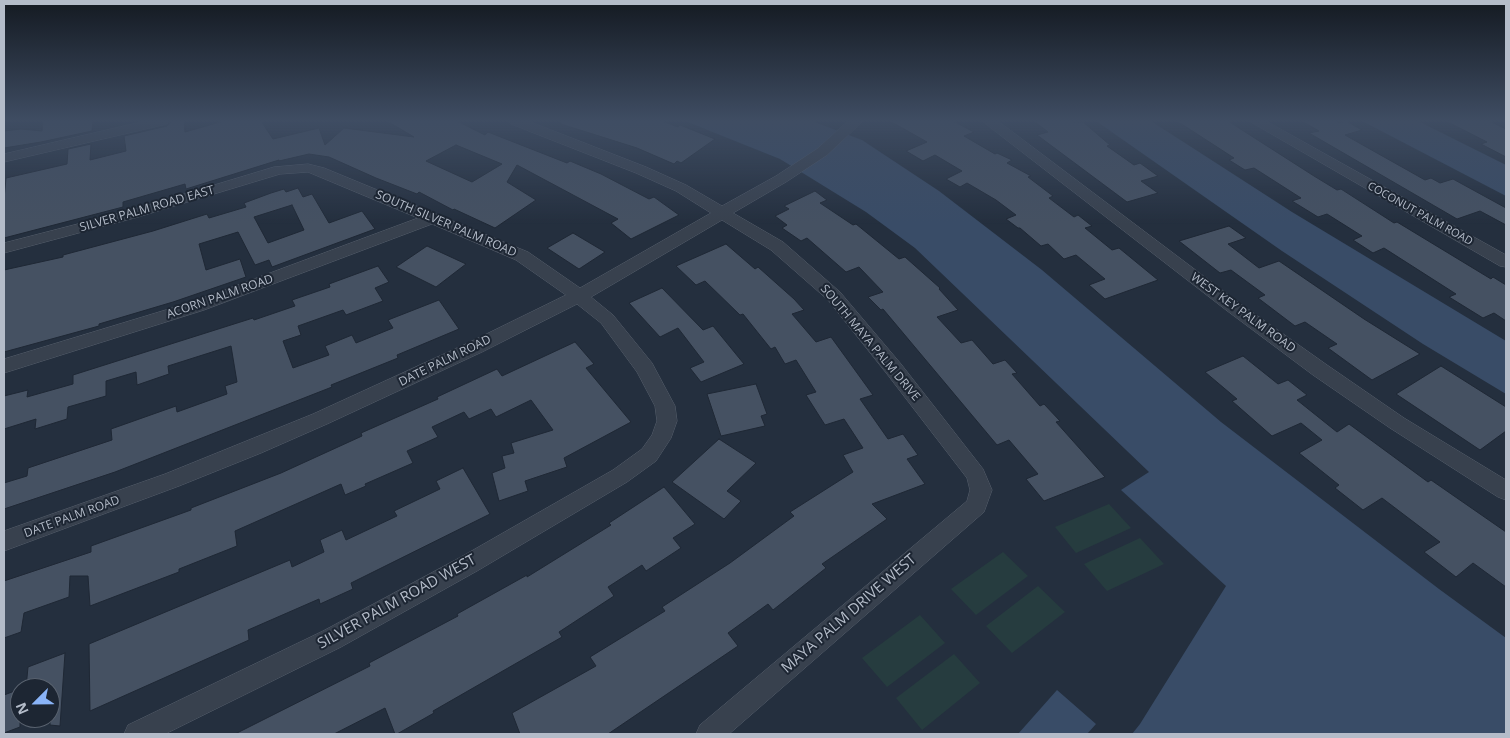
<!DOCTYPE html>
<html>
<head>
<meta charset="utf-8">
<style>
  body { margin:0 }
  #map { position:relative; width:1510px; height:738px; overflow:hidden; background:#242f3e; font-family:"Open Sans",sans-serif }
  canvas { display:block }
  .frame { position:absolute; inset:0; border:5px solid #b4bcc9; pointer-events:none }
  .north { position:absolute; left:10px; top:678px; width:50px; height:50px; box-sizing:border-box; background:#1d2633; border:1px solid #59626f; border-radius:50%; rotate:247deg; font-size:14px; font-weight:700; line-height:20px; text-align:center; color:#b4bcc9 }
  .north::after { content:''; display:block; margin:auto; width:18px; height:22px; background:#8ab4f8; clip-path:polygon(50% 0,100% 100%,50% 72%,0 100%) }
</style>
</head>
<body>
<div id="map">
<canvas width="1510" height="738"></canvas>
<div class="frame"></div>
<div class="north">N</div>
</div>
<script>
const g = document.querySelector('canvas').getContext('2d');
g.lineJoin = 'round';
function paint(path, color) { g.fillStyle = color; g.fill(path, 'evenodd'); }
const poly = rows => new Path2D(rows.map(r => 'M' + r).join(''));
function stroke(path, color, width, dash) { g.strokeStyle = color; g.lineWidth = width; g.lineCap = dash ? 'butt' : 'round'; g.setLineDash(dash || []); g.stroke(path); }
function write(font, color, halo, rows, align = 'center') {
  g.font = font + ' "Open Sans",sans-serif'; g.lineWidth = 4; g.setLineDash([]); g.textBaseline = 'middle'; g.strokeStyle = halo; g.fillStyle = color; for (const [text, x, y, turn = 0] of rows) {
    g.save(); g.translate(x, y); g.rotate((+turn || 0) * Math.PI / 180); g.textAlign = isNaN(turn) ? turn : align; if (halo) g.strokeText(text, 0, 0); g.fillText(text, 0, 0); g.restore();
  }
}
paint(poly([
  [1109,504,1131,528,1076,553,1055,527],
  [1140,538,1164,564,1107,591,1084,564],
  [1003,552,1028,576,976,615,951,589],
  [1038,586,1065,612,1012,653,986,626],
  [920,615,945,643,887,687,862,658],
  [954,654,980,683,922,730,896,698]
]), '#263c3f');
paint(poly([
  [685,121,812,121,862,140,939,191,1042,270,1221,422,1439,589,1506,638,1506,734,1132,734,1140,724,1226,586,1121,490,1149,472,915,248,866,212,780,159],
  [1096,121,1151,121,1292,212,1506,341,1506,394,1423,344,1282,251],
  [1362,121,1418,121,1506,165,1506,196],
  [1057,690,1096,724,1087,734,1018,734]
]), '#394c67');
const building = poly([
  [48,121,93,121,92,131,41,142,4,148,4,131,21,129,42,131,43,122,48,121],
  [171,121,184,121,185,132,224,121,261,121,273,139,319,128,325,145,344,128,414,137,387,121,457,121,485,135,488,132,567,163,570,161,601,174,649,199,654,197,679,215,631,239,611,223,618,219,517,165,507,182,536,200,495,228,454,209,453,210,419,192,417,194,376,178,329,157,309,154,279,161,279,160,186,189,185,184,123,202,123,207,4,238,4,199,6,178,67,164,68,149,91,144,90,160,126,151,124,136,167,126,171,121],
  [456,145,502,164,472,182,426,161,456,145],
  [561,121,662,121,678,127,680,125,715,139,681,163,677,161,674,164,637,148,561,124,561,121],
  [890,121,953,121,974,132,964,136,995,154,997,153,1012,160,1007,163,1031,176,1028,177,1053,196,1049,198,1074,217,1078,215,1092,226,1085,228,1112,250,1119,248,1158,280,1105,299,1089,285,1105,279,1076,255,1064,259,1048,244,1041,246,1020,228,1018,228,1006,219,1016,215,996,200,967,183,960,187,946,179,962,171,935,155,923,161,906,151,927,142,890,121],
  [1034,121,1083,122,1110,145,1107,146,1134,165,1140,163,1158,176,1141,181,1158,193,1127,202,1037,135,1048,132,1034,121],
  [1177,121,1228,121,1314,176,1337,190,1341,189,1394,223,1397,222,1491,279,1493,277,1506,285,1506,321,1494,313,1483,318,1449,297,1456,294,1384,248,1373,253,1353,240,1362,236,1327,214,1318,217,1292,201,1301,198,1254,168,1245,170,1229,160,1234,158,1177,121],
  [1302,121,1336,121,1339,123,1346,121,1362,130,1345,135,1425,180,1431,178,1440,183,1453,179,1506,208,1506,225,1480,211,1457,219,1309,133,1319,131,1302,121],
  [1446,121,1489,121,1506,129,1506,157,1481,144,1487,142,1446,121],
  [298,188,303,197,312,194,329,223,362,211,375,229,272,267,269,260,255,265,238,232,199,244,206,270,240,259,246,277,173,302,99,324,99,326,4,352,4,270,63,257,63,255,153,231,207,214,209,218,246,207,244,203,271,193,284,189,286,192,298,188],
  [292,205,304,230,268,243,254,217,292,205],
  [815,191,827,200,820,203,853,225,856,224,899,259,905,257,940,288,939,289,958,310,937,317,961,343,972,340,993,364,1005,360,1017,373,1012,374,1040,406,1044,404,1060,421,1056,422,1105,477,1044,501,1026,479,1038,474,1009,440,997,445,883,309,881,310,868,297,883,292,859,267,846,272,807,238,801,241,782,228,787,225,775,216,789,209,784,206,815,191],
  [1229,226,1246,238,1228,244,1259,268,1279,261,1364,319,1420,354,1372,380,1328,348,1337,344,1305,322,1295,326,1258,298,1265,295,1231,270,1220,273,1179,241,1229,226],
  [573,233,605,252,579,269,547,248,573,233],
  [726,244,755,269,758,267,794,299,804,310,792,314,816,342,831,337,873,395,860,399,888,439,903,434,918,455,907,459,925,484,872,504,887,519,822,564,826,568,773,610,768,604,728,633,738,646,608,734,520,734,512,713,596,666,590,657,665,611,662,607,730,563,794,516,790,512,853,472,843,455,863,448,844,419,825,425,806,395,816,392,796,360,785,364,775,347,771,349,743,314,740,315,705,281,696,285,676,266,726,244],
  [427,246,466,264,436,287,396,267,427,246],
  [378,266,389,282,375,288,383,301,346,315,343,310,298,326,301,335,283,341,293,368,329,355,325,346,352,335,356,343,393,328,388,320,439,300,459,329,397,355,398,358,331,385,332,387,115,472,4,509,4,483,27,476,28,468,112,440,111,429,176,406,177,412,227,394,225,386,237,382,231,346,168,366,169,374,137,385,136,372,106,381,106,396,68,407,67,419,35,429,36,419,4,429,4,396,28,390,27,397,73,384,73,375,253,318,254,320,295,306,292,300,330,287,329,284,378,266],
  [662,288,703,330,713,326,744,364,701,382,690,368,704,362,678,328,660,337,629,303,662,288],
  [575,342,594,364,586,368,631,422,564,458,567,467,525,481,528,491,499,501,492,473,505,468,502,456,514,453,511,443,553,430,531,400,496,417,491,409,469,419,464,412,432,427,438,437,407,451,413,463,365,484,366,486,345,495,341,484,235,531,237,546,179,569,179,572,90,606,88,576,70,576,69,597,24,613,21,632,4,638,4,581,91,552,91,546,191,510,191,508,281,473,362,436,361,433,438,399,437,397,497,369,502,376,575,342],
  [1243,356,1278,384,1288,380,1307,395,1297,400,1337,432,1349,424,1428,482,1431,480,1506,532,1506,587,1473,563,1456,577,1424,552,1440,542,1382,498,1363,510,1335,488,1339,485,1299,453,1322,440,1301,423,1272,436,1232,401,1237,399,1205,372,1243,356],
  [1441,366,1506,407,1506,431,1480,450,1396,394,1441,366],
  [756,384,767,414,761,416,765,426,721,436,707,394,756,384],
  [719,439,756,463,727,491,741,501,724,519,672,482,719,439],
  [463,468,490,514,351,583,353,589,320,604,319,599,248,630,249,640,90,711,89,644,290,560,292,567,324,552,320,540,342,530,346,540,397,516,394,511,440,489,436,481,463,468],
  [664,487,695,524,673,538,681,548,646,571,642,565,608,587,614,596,559,632,562,637,433,711,434,713,397,734,395,734,385,708,334,734,235,734,370,666,369,663,458,616,457,614,527,575,527,577,611,525,609,523,664,487],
  [65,653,60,726,50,725,50,688,26,688,28,667,65,653],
  [20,689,20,727,4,733,4,695,20,689]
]);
paint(building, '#455162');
stroke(building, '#1f2835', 1);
const street = poly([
  [145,121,169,121,167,124,4,162,4,154,145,121],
  [509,121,528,121,646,167,686,185,722,206,776,176,817,149,848,121,863,121,827,155,786,182,733,213,783,242,840,292,901,364,983,469,992,490,984,512,729,734,696,734,700,725,967,501,970,490,967,478,887,374,828,300,771,250,722,220,591,297,613,315,652,363,675,406,677,421,671,438,656,461,627,482,477,571,341,647,165,734,124,734,128,725,323,631,461,557,613,470,642,449,652,435,657,421,655,406,637,372,601,323,577,304,482,352,327,424,261,453,179,486,4,551,4,531,165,474,313,414,470,342,566,295,516,260,432,224,204,310,4,373,4,359,192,302,418,218,308,172,280,174,138,217,4,253,4,243,128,211,274,167,308,164,324,168,528,252,580,288,711,213,676,191,636,173,511,124,509,121],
  [982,121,998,121,1238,302,1327,365,1404,418,1506,480,1506,500,1498,497,1390,428,1313,375,1226,310,982,121],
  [1249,121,1266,121,1506,255,1506,267,1500,266,1249,121]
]);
stroke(street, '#565f6c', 1);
paint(street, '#38414e');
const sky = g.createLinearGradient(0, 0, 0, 224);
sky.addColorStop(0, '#141a22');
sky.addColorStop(0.54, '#3f4d63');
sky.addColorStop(1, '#3f4d6300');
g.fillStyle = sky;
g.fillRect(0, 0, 1510, 224);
write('11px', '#b4bcc9', '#1d2633', [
  ["COCONUT PALM ROAD",1420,214,29]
]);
write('12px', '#b4bcc9', '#1d2633', [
  ["SILVER PALM ROAD EAST",147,209,-16],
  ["SOUTH SILVER PALM ROAD",446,224,23],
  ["ACORN PALM ROAD",220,297,-19],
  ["WEST KEY PALM ROAD",1243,313,36],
  ["SOUTH MAYA PALM DRIVE",870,343,50],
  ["DATE PALM ROAD",445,361,-26],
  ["DATE PALM ROAD",72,517,-20]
]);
write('15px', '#b4bcc9', '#1d2633', [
  ["SILVER PALM ROAD WEST",397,602,-29],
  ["MAYA PALM DRIVE WEST",849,614,-41]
]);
</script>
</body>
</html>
